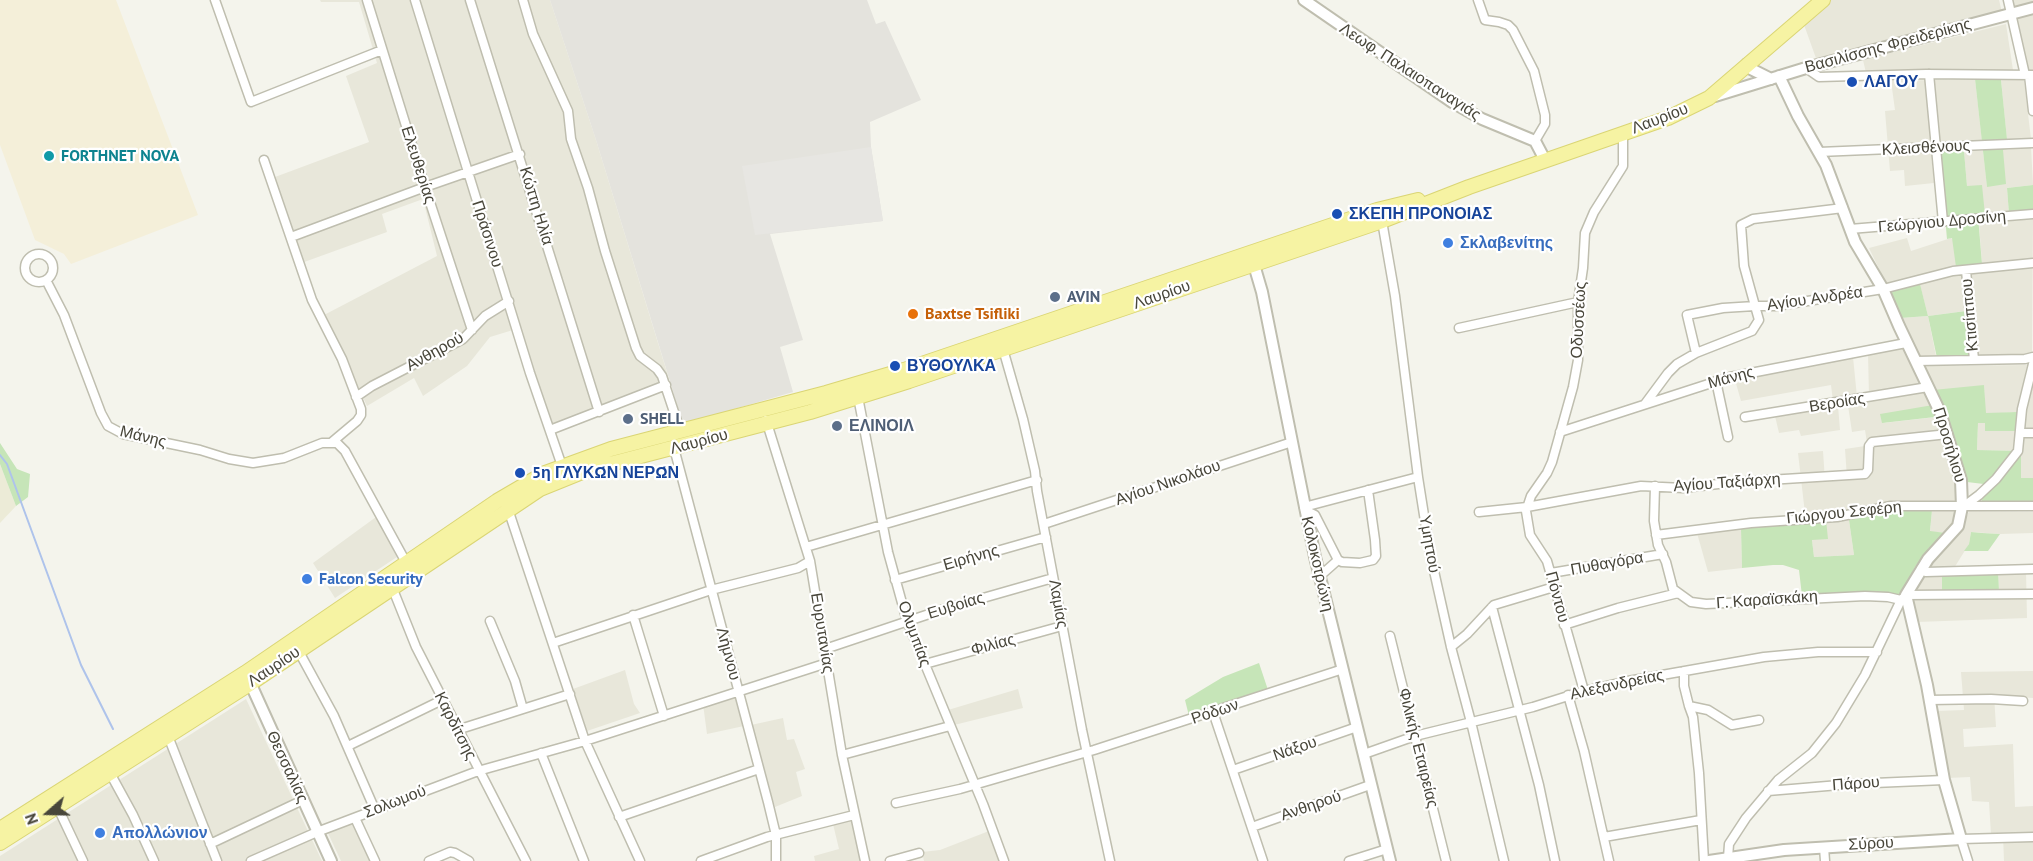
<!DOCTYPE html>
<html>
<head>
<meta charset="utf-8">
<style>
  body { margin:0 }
  #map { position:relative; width:2033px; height:861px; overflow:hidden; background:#f4f4ec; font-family:"PT Sans",sans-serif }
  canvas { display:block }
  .north { position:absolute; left:18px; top:783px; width:60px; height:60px; -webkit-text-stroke:4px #fff; paint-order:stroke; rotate:250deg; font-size:16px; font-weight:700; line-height:24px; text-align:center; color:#48463a }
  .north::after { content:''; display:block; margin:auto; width:21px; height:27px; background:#48463a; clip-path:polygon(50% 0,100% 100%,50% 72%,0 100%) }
</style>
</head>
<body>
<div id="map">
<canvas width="2033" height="861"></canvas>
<div class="north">N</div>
</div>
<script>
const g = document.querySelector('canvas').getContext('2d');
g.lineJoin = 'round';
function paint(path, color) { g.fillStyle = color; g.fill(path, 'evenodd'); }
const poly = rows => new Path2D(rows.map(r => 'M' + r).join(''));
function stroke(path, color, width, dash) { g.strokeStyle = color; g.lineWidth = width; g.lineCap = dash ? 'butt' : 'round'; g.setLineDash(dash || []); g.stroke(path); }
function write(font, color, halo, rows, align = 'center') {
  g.font = font + ' "PT Sans",sans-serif'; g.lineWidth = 4.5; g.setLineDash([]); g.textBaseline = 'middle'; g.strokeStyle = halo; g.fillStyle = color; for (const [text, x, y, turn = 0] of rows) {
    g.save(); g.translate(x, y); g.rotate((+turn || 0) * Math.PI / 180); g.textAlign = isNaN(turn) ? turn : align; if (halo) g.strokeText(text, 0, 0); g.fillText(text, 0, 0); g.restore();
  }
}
paint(poly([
  [320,0,550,0,596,140,669,379,545,428,513,330,490,337,467,366,423,396,414,378,367,406,324,315,437,256,423,199,382,214,387,232,296,265,267,180,369,142,346,76,377,63,359,2,321,2],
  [1830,0,1999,0,2002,12,1817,61,1803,22],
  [2010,0,2033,0,2033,74,2026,73],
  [2006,24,2013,70,1916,70,1866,73,1863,60],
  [1975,79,1982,141,1930,144,1934,183,1905,186,1904,170,1890,171,1885,111,1895,110,1891,81],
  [2001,80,2024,80,2031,139,2007,140],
  [2031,147,2033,185,2007,188,2009,214,1985,215,1967,186,1964,151,1983,151,1987,186,2003,150],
  [2033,219,2032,353,2029,355,1978,355,1973,310,1928,316,1938,366,2027,365,2017,412,1985,414,1984,385,1939,404,1883,423,1937,417,1957,477,1958,500,1955,504,1878,503,1848,513,1854,555,1814,557,1812,540,1806,522,1798,453,1823,451,1825,480,1847,478,1845,449,1865,446,1867,443,1865,430,1852,432,1847,399,1833,401,1831,385,1741,401,1735,380,1853,357,1857,397,1869,396,1868,354,1911,346,1900,318,1928,316,1920,285,1890,292,1869,248,1907,238,1911,251,1951,238,1982,263,1979,224],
  [2033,386,2033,478,2021,479,2021,451,1977,450,1978,423,1985,423,1985,431,2024,419],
  [1838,406,1840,430,1801,436,1799,430,1779,433,1775,416],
  [1932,510,1957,511,1954,523,1946,533,1930,532],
  [1969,511,2033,512,2033,533,2000,534,1971,532,1969,544,1951,573,1942,574,1943,600,1999,599,1998,571,2026,571,2027,618,1917,622,1912,601,1918,583,1930,564,1962,528],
  [376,517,391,542,397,557,335,598,313,563],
  [1741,529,1742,568,1708,572,1697,533],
  [625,670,634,704,640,713,587,731,573,689],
  [2033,671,2033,698,1994,695,1996,727,1963,729,1964,747,2013,744,2015,807,2033,806,2033,861,2004,861,2003,835,1991,835,1989,802,1972,801,1970,777,1948,778,1936,711,1964,710,1961,672],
  [1018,689,1023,708,954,725,948,710],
  [736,698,744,726,707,734,703,704],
  [246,699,322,861,0,861,0,856],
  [783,718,787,740,794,739,805,769,796,772,802,796,775,807,751,725],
  [851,819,860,861,815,861,814,856,839,849,833,824],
  [354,820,372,861,341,861,327,831],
  [989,831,1000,861,924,861,922,852,940,850]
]), '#e8e7da');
paint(poly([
  [0,0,116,0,198,215,71,264,64,254,35,240,0,145]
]), '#f4efd9');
paint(poly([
  [550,0,867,0,876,24,885,21,921,100,870,122,871,147,883,221,770,234,803,340,780,347,793,392,683,424,596,140]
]), '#e4e3dd');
paint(poly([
  [0,464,16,506,0,523]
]), '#ecebd7');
paint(poly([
  [1975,79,2001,80,2008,149,2003,150,2006,184,1987,187],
  [1939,151,1964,151,1967,186,1982,185,1985,215,1978,216,1982,264,1956,267,1952,238,1947,239],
  [2033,185,2033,212,2009,214,2007,188],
  [1920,284,1928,316,1966,311,1971,356,1937,358,1928,316,1900,318,1890,292],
  [1984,385,1986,413,2017,412,2017,431,1985,431,1985,423,1978,423,1977,450,2021,451,2021,478,2033,478,2033,501,1981,503,1984,494,1992,485,1967,482,1944,416,1882,423,1880,414,1939,404,1933,390],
  [0,443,17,469,30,474,28,497,16,506,0,464],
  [1932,510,1930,531,1946,533,1929,548,1915,567,1900,596,1802,596,1799,570,1783,565,1773,565,1742,568,1741,529,1826,520,1828,539,1812,540,1814,557,1854,555,1849,520,1880,511],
  [1971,532,1982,533,2000,534,1988,551,1964,551,1969,544],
  [1998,571,1999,591,1942,592,1942,574],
  [1259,663,1268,690,1189,716,1185,700,1223,677]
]), '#c6e5b8');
paint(poly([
  [871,147,883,221,755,235,742,166]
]), '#e7e6e2');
stroke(poly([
  [0,455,7,464,81,665,113,729]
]), '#aec3eb', 2);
const minor = poly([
  [215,0,251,102,382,50],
  [367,0,425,187,472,330],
  [415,0,530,373,562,466],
  [470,0,599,412],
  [523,0,533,34,568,111,571,139,588,188,605,251,636,348,640,356,657,369,662,376,680,430],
  [1478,0,1485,20,1499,22,1508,25,1513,30,1534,71,1545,115,1545,124,1535,141],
  [2008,0,2025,75],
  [1806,68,1819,77,1926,74,2033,75],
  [1929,74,1943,222],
  [2029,75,2033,111],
  [1819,152,2033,143],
  [264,160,312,300,342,359,361,409,361,415,357,421,332,442],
  [1382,221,1395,296,1418,477,1430,553,1451,647,1471,722,1504,861],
  [1850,229,2033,214],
  [291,237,425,187,520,154],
  '25 268a14 14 0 1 1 28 0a14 14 0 1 1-28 0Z',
  [1966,270,1974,360],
  [46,280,64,315,101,413,108,426,123,434,200,450,229,459,253,463,284,458,322,443,337,443,345,451,408,566],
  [1459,328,1578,302],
  [1003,349,1023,419,1035,471,1037,491,1082,730,1110,861],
  [1696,353,1687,315,1723,308,1755,306,1744,266,1741,225,1753,219,1843,208],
  [1916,361,2025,359,2033,357],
  [1716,381,1728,437],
  [356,397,372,386,463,339,485,316,509,301],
  [858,397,888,552,907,621,983,804,1004,861],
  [1645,404,1668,373,1677,364,1696,353,1752,331,1759,320,1755,306,1776,306,1883,289,1953,271,2033,263],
  [1745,417,1928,387],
  [766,420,810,561,842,755,865,861],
  [550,430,666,385],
  [1560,432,1730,377,1906,343],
  [2020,433,2033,433],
  [674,448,768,802,776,835,776,861],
  [1655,486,1654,521,1658,545,1666,562,1673,589,1691,602,1706,604,1865,596,1888,597,1901,600],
  [1304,507,1418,477],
  [1963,507,1979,495,1996,479,2018,451,2022,409,2033,364],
  [508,509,585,741,640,861],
  [1305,510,1315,515,1338,560,1342,562,1360,563,1373,560,1376,556,1375,540,1368,490],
  [1479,512,1527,507,1641,486,1683,488,1736,482,1865,474,1868,470,1869,446,1872,442,1948,434],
  [1044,524,1292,442],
  [1656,535,1751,523,1837,517,1891,506,2033,506],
  [806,547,1037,480],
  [1921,569,1926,572,2033,569],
  [1551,573,1663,554],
  [1320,576,1338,560],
  [895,580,1046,537],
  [392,587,416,647,526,861],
  [1492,607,1539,785,1555,861],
  [633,615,664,716],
  [490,621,515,681,523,709],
  [1564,625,1618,608,1678,593],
  [1390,636,1446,861],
  [553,643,711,590,798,568,810,561],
  [1451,647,1467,634,1494,605,1554,587],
  [825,649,941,610,1053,578],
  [298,650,334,716,375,810],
  [925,664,1062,626],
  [1684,671,1684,686,1689,706,1708,710,1732,725,1759,720],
  [1584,691,1547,561,1530,535,1526,511,1531,496,1547,473,1552,462,1573,387,1578,360,1578,302,1583,268,1585,233,1594,212,1623,166,1623,134],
  [1568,695,1584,751,1609,861],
  [1929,700,1991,699,2023,701],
  [1689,706,1693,717,1699,773,1704,861],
  [1213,712,1263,861],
  [457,730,570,694],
  [168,736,217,861],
  [348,746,442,700],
  [541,753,584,861],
  [1364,754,1415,736,1533,707,1584,691,1628,681,1764,657,1818,652,1877,652],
  [842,755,950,726],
  [1233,770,1357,727],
  [110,773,133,815,154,861],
  [1768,791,1851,784,1944,780],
  [896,803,960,789,1094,750,1343,669],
  [57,806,83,861],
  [619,817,759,769],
  [355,818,375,861],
  [1252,827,1370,785],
  [1604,837,1701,820],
  [210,844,303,800],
  [1824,847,1825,861],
  [1728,858,1729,844,1746,818,1778,780,1812,753,1836,723,1865,675,1901,600,1906,595,2033,594],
  [251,861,317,832,478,771,585,741,827,663],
  [429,861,450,852,455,853,469,861],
  [701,861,767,837,854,815],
  [890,861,919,853],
  [1349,861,1387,849],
  [1968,861,1961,839,2033,837]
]);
const tertiary = poly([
  [1304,0,1452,102,1482,119,1535,141,1545,160],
  [1747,64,1751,69,1771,79],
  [1715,96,1806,68,2033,8],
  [1252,258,1262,292,1315,557,1390,861],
  [248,678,331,861],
  [1709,861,1784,850,1961,839,1944,780,1927,685,1906,595,1928,559,1958,526,1962,507,1961,480,1940,412,1899,326,1883,289,1855,242,1826,165,1798,116,1779,76]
]);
const primary = poly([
  [0,829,245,673,497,501,545,473,611,449,826,393,904,370,1377,210,1418,200],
  [0,843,251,683,540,489,587,470,810,412,909,381,1382,221,1469,187,1668,118,1709,98,1823,0]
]);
stroke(minor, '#bfbeaf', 11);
stroke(tertiary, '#bfbeaf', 14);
stroke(primary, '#dad574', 16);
stroke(minor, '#fff', 8);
stroke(tertiary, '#fff', 10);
stroke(primary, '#f6f3a3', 14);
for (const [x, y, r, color] of [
  [1852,82,6,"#1a4fb4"],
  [49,156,6,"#0f9aa8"],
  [1337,214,6,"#1a4fb4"],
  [1448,243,6,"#3f7fe0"],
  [1055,297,6,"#5c6f8a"],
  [913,314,6,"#e8710a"],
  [895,366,6,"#1a4fb4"],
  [628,419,6,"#5c6f8a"],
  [837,426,6,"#5c6f8a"],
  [520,473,6,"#1a4fb4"],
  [307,579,6,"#3f7fe0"],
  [100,833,6,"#3f7fe0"]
]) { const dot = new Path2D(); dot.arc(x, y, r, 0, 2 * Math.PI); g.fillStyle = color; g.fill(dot); stroke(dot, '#fff', 2); }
write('16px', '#48463a', '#fff', [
  ["Βασιλίσσης Φρειδερίκης",1888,46,-15],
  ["Λεωφ. Παλαιοπαναγιάς",1410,72,33],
  ["Λαυρίου",1660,119,-21],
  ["Κλεισθένους",1926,148,-3],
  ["Ελευθερίας",418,165,72],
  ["Κώττη Ηλία",536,206,73],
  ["Γεώργιου Δροσίνη",1942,222,-5],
  ["Πράσινου",487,234,72],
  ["Λαυρίου",1162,295,-19],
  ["Αγίου Ανδρέα",1815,299,-8],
  ["Κτισίππου",1970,315,-95],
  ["Οδυσσέως",1579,320,-87],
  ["Ανθηρού",435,352,-29],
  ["Μάνης",1731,378,-15],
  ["Βεροίας",1837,403,-9],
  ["Μάνης",143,437,14],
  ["Λαυρίου",699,442,-15],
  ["Προσήλιου",1949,445,73],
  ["Αγίου Νικολάου",1168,483,-19],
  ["Αγίου Ταξιάρχη",1727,483,-4],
  ["Γιώργου Σεφέρη",1844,513,-6],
  ["Υμηττού",1429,544,80],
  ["Ειρήνης",971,558,-16],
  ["Κολοκοτρώνη",1317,564,77],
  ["Πυθαγόρα",1607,564,-10],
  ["Πόντου",1557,597,75],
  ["Γ. Καραϊσκάκη",1767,600,-4],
  ["Λαμίας",1058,604,80],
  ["Ευβοίας",956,606,-17],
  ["Ευρυτανίας",822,633,81],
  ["Ολυμπίας",914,634,70],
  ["Φιλίας",993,645,-15],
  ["Λήμνου",728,654,75],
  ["Λαυρίου",274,667,-34],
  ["Αλεξανδρείας",1617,685,-12],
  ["Ρόδων",1215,712,-18],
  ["Καρδίτσης",455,726,63],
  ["Φιλικής Εταιρείας",1418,748,76],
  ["Νάξου",1295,749,-19],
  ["Θεσσαλίας",287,767,65],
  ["Πάρου",1856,784,-4],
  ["Σολωμού",395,802,-21],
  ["Ανθηρού",1311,806,-19],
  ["Σύρου",1871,844,-3]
]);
write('bold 16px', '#164399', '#fff', [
  ["ΛΑΓΟΥ",1864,82],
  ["ΣΚΕΠΗ ΠΡΟΝΟΙΑΣ",1349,214],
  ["ΒΥΘΟΥΛΚΑ",907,366],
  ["5η ΓΛΥΚΏΝ ΝΕΡΏΝ",532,473]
], 'left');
write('bold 16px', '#0d838f', '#fff', [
  ["FORTHNET NOVA",61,156]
], 'left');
write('bold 16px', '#366cbe', '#fff', [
  ["Σκλαβενίτης",1460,243],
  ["Falcon Security",319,579],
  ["Απολλώνιον",112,833]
], 'left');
write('bold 16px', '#4e5e75', '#fff', [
  ["AVIN",1067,297],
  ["SHELL",640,419],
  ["ΕΛΙΝΟΙΛ",849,426]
], 'left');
write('bold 16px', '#c56008', '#fff', [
  ["Baxtse Tsifliki",925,314]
], 'left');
</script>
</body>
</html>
